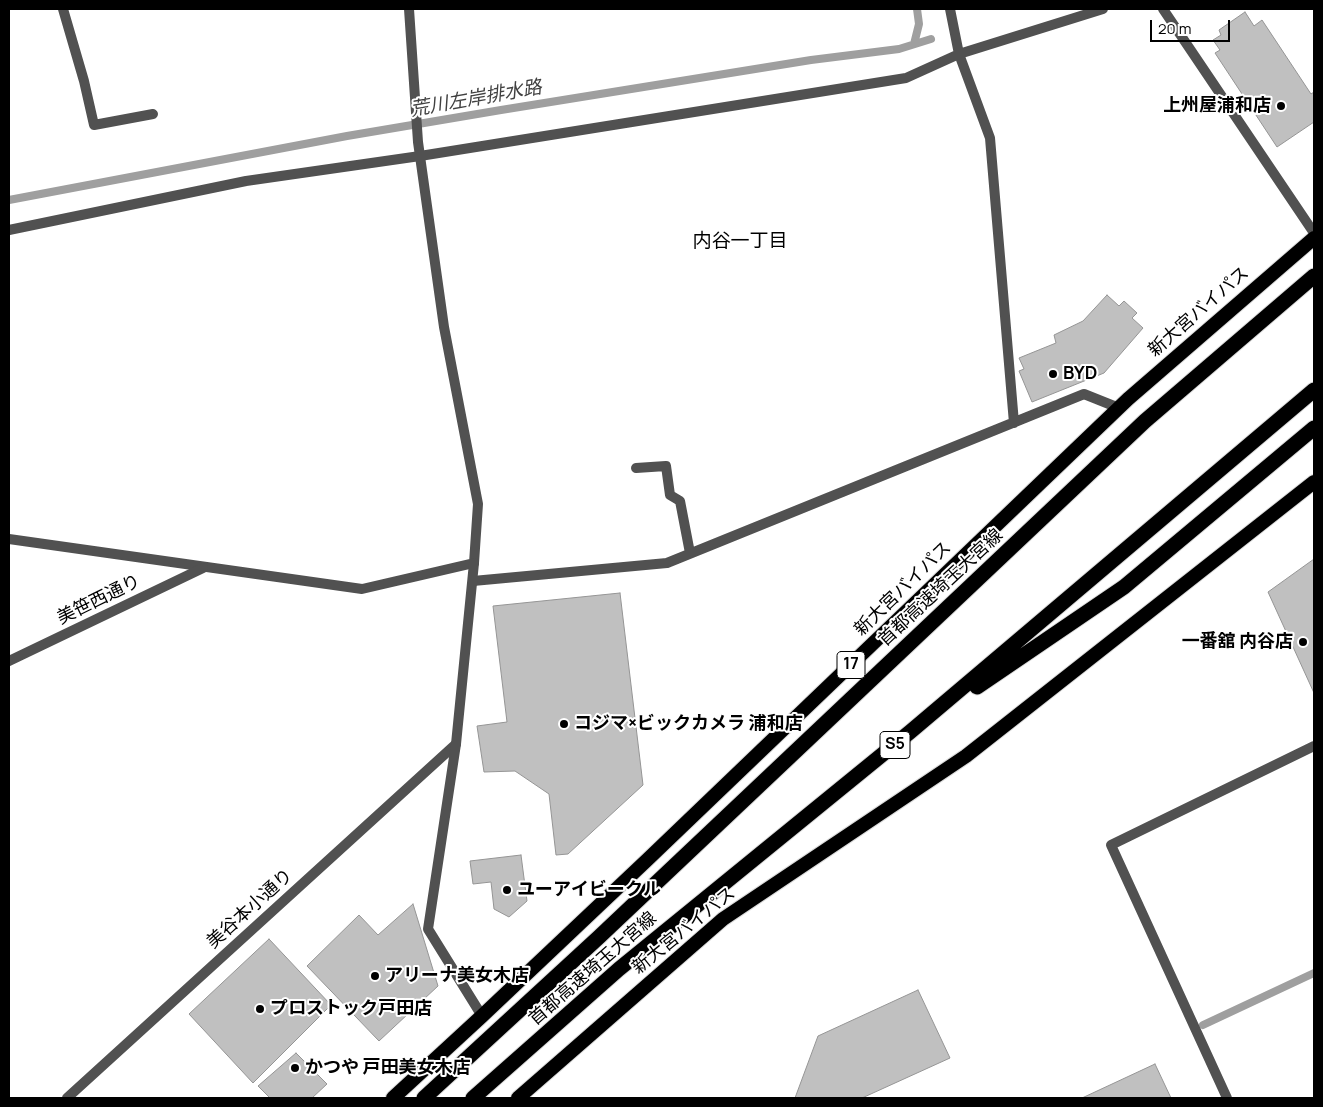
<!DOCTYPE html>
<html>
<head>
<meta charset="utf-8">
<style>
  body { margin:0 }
  #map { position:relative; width:1323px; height:1107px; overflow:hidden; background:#fff; font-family:Manrope,sans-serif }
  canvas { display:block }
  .frame { position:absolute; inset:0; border:10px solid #000; pointer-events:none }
  .scale { position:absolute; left:1150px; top:20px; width:80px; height:22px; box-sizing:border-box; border:2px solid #000; border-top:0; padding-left:6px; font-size:15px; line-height:18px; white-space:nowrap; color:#000; -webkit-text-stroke:4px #fff; paint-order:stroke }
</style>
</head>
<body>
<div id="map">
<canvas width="1323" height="1107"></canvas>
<div class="frame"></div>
<div class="scale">20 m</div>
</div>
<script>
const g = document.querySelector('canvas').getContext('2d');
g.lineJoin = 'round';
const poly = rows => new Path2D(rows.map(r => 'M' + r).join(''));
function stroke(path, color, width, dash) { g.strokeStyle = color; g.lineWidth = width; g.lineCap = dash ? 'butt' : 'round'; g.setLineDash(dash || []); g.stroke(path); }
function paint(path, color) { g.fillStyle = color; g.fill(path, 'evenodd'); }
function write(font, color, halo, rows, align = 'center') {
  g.font = font + ' Manrope,"Noto Sans JP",sans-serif'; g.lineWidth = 4; g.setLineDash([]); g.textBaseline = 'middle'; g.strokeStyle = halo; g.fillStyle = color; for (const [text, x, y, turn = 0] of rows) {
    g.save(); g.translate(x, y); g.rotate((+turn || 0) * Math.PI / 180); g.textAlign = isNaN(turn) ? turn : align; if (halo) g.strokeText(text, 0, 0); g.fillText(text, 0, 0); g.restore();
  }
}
stroke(poly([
  [914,44,919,24,917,9],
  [9,200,347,136,501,110,811,60,899,49,931,39],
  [1203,1025,1314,973]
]), '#9f9f9f', 8);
const building = poly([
  [1245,12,1254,26,1262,20,1311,94,1314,92,1314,122,1277,147,1215,53,1220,50,1213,40,1221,35,1219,30,1245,12],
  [1107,295,1119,306,1124,301,1137,313,1132,318,1143,328,1104,373,1032,402,1019,371,1024,369,1019,358,1056,343,1054,335,1083,321,1107,295],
  [1314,559,1314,693,1268,592,1314,559],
  [620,593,643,785,568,854,556,855,549,794,515,771,484,772,477,726,507,722,493,606,620,593],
  [521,855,527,901,509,917,494,909,491,882,473,884,470,861,521,855],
  [413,904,438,986,379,1041,307,966,359,915,378,935,413,904],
  [269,939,331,1005,253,1083,189,1014,269,939],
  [918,990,950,1058,862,1098,795,1098,818,1036,918,990],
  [296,1053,327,1084,312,1098,270,1098,258,1086,296,1053],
  [1155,1064,1171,1098,1082,1098,1155,1064]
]);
paint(building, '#c0c0c0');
stroke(building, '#959595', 1);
const trunk = poly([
  [393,1098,482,1016,647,860,1128,399,1314,238],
  [518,1098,723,919,966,756,1314,482]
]);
const motorway = poly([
  [977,687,1124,587,1314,428],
  [424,1098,599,937,1145,421,1314,276],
  [473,1098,619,969,910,732,1314,390]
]);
stroke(trunk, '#dbdbdb', 16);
stroke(motorway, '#dbdbdb', 17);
stroke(poly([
  [63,9,84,81,94,125,153,114],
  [950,9,959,54,990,138,1014,423],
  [1163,9,1314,233],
  [9,230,246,181,420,156,906,78,959,54,1103,9],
  [636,468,666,466,670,495,680,501,690,553],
  [9,539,362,589,474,563,478,504,444,327,418,142,409,9],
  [473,581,667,563,1084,394,1119,408],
  [67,1098,456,744],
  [1227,1098,1111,845,1314,746]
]), '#515151', 10);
stroke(poly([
  [474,563,456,744,428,929,482,1016],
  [9,661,203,568]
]), '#515151', 10);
stroke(trunk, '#000', 14);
stroke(motorway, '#000', 15);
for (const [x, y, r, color] of [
  [1281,106,5,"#000"],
  [1053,374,5,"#000"],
  [1303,642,5,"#000"],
  [564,724,5,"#000"],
  [507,890,5,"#000"],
  [375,976,5,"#000"],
  [260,1009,5,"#000"],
  [295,1068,5,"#000"]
]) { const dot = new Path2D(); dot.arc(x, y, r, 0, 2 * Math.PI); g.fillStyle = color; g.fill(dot); stroke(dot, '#fff', 2); }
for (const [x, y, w] of [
  [851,665,28],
  [895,745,30]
]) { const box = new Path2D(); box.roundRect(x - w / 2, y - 13.5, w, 27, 4); g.fillStyle = '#fff'; g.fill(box); stroke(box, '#000', 1); }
write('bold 16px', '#000', null, [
  ["17",851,665],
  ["S5",895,745]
]);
write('bold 18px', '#000', '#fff', [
  ["上州屋浦和店",1271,106,"right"],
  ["BYD",1063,374],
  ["一番舘 内谷店",1293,642,"right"],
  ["コジマ×ビックカメラ 浦和店",574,724],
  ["ユーアイビークル",517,890],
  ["アリーナ美女木店",385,976],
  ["プロストック戸田店",270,1009],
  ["かつや 戸田美女木店",305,1068]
], 'left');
write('18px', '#000', '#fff', [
  ["新大宮バイパス",1199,312,-41],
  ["首都高速埼玉大宮線",941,588,-43],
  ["新大宮バイパス",903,589,-44],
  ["美笹西通り",99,600,-26],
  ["美谷本小通り",250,909,-42],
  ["新大宮バイパス",684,931,-39],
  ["首都高速埼玉大宮線",593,969,-41]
]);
write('italic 19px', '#404040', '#fff', [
  ["荒川左岸排水路",476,99,-10]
]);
write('19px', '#000', '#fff', [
  ["内谷一丁目",740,242]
]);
</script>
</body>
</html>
